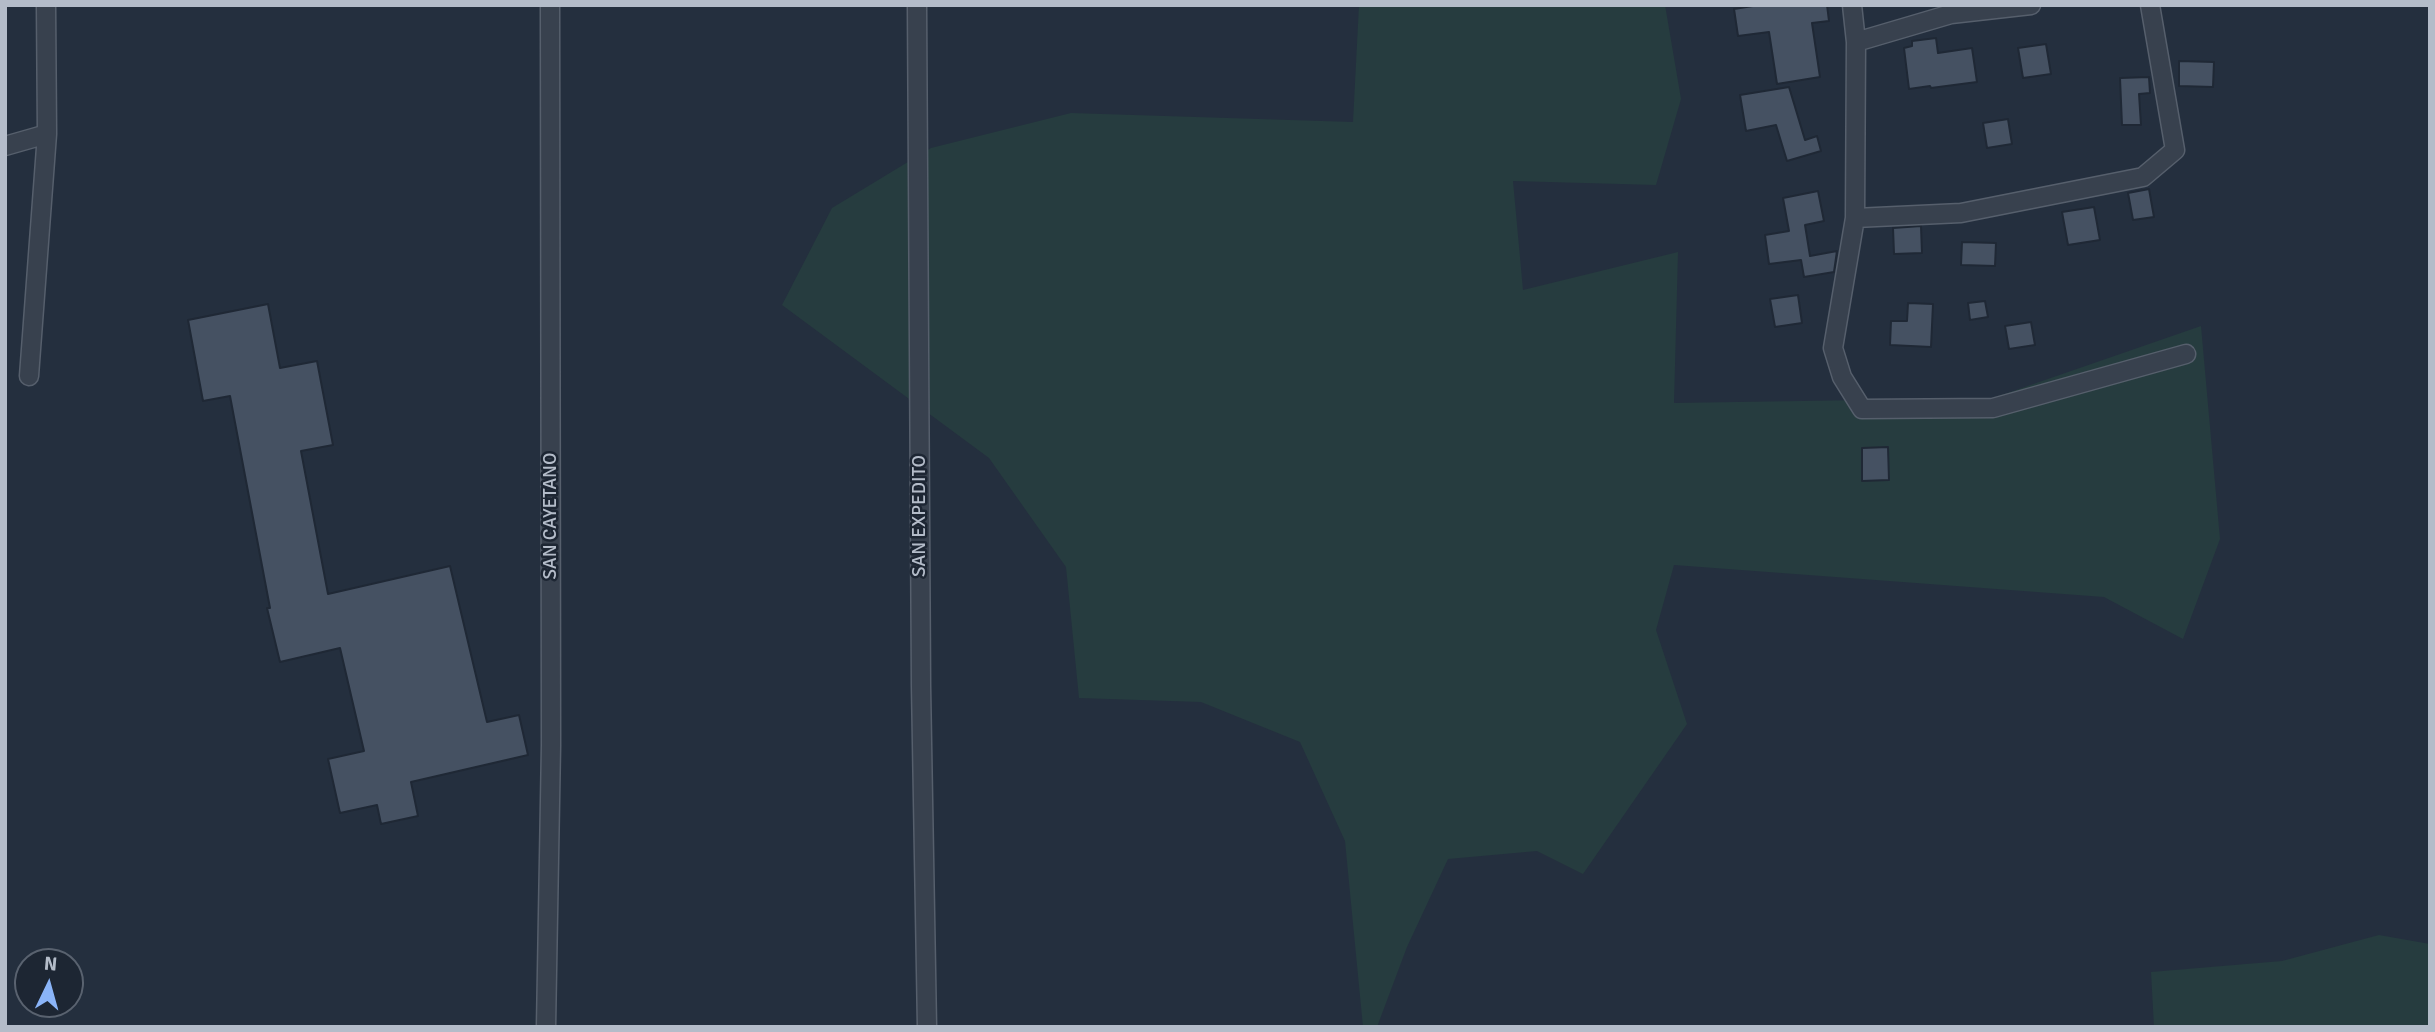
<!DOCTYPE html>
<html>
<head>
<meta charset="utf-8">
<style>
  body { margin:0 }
  #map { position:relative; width:2435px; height:1032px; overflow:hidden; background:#242f3e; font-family:Signika,sans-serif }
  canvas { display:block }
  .frame { position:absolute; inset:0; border:7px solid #b4bcc9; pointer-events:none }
  .north { position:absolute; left:14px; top:948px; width:70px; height:70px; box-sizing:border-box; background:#1d2633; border:2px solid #59626f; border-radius:50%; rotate:5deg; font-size:19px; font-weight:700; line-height:28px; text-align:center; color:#b4bcc9 }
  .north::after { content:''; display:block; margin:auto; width:24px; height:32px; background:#8ab4f8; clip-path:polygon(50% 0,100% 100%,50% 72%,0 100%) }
</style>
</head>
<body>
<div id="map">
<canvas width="2435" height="1032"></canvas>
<div class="frame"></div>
<div class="north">N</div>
</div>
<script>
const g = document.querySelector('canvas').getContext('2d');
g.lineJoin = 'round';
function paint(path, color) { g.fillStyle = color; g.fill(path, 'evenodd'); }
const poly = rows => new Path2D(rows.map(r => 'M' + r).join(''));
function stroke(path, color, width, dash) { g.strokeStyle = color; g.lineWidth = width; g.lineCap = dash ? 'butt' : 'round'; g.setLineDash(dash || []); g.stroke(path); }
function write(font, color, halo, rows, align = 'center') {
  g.font = font + ' Signika,sans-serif'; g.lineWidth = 5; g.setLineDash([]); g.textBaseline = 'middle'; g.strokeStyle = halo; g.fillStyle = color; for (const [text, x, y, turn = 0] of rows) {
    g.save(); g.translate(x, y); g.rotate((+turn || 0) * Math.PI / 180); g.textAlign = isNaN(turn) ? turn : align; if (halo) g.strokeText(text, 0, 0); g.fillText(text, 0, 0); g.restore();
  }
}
paint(poly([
  [1359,5,1665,5,1681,99,1656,185,1513,181,1523,290,1678,252,1674,403,1993,398,2201,326,2220,539,2183,639,2104,597,1674,565,1656,630,1687,724,1583,874,1537,851,1448,859,1407,947,1377,1027,1363,1027,1345,841,1300,742,1201,702,1079,698,1066,567,989,458,782,305,832,208,931,148,1071,113,1353,122],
  [2379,935,2430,944,2430,1027,2154,1027,2151,972,2282,961]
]), '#263c3f');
const building = poly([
  [1759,5,1827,5,1829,21,1812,23,1820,77,1777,84,1769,32,1738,36,1734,9,1759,5],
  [1936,38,1938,53,1972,48,1977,82,1931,88,1930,86,1909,89,1904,48,1912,46,1912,41,1936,38],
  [2046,44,2051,74,2023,78,2018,48,2046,44],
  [2179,61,2214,62,2213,87,2179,86,2179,61],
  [2149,77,2150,93,2139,94,2141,125,2122,125,2120,78,2149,77],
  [1789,87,1805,140,1817,136,1821,151,1787,161,1776,125,1746,131,1740,95,1789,87],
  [2008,119,2012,144,1987,148,1983,123,2008,119],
  [2149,189,2154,217,2133,220,2128,193,2149,189],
  [1818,191,1824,221,1805,225,1810,256,1837,251,1834,272,1804,277,1801,260,1769,264,1765,235,1789,231,1783,198,1818,191],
  [2094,207,2100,240,2068,245,2062,212,2094,207],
  [1921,226,1922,253,1894,254,1893,228,1921,226],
  [1962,242,1996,243,1995,266,1961,265,1962,242],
  [1798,295,1802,323,1775,327,1770,299,1798,295],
  [1985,301,1988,317,1970,320,1968,303,1985,301],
  [1908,303,1933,304,1931,347,1890,345,1891,321,1907,321,1908,303],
  [268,304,280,368,317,361,333,445,301,451,328,594,450,566,487,722,519,715,528,755,411,782,418,816,381,824,377,805,340,813,328,759,364,751,340,648,280,662,267,608,270,608,230,396,203,401,188,320,268,304],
  [2031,322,2035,345,2009,349,2005,326,2031,322],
  [1888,447,1889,480,1862,481,1862,448,1888,447]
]);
paint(building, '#455162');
stroke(building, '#1f2835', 2);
const street = poly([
  [917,5,921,686,927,1027],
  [1852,5,1856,42,1855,218,1833,348,1842,377,1862,409,1993,408,2186,354],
  [1856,42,1951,14,2031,5],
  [5,146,47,134],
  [1855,218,1961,213,2143,177,2175,150,2150,5],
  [29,376,47,134,46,5],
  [546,1027,551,745,550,5]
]);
stroke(street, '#565f6c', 21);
stroke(street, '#38414e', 18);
write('19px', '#b4bcc9', '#1d2633', [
  ["SAN CAYETANO",551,516,-90],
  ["SAN EXPEDITO",920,516,-90]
]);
</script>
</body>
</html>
